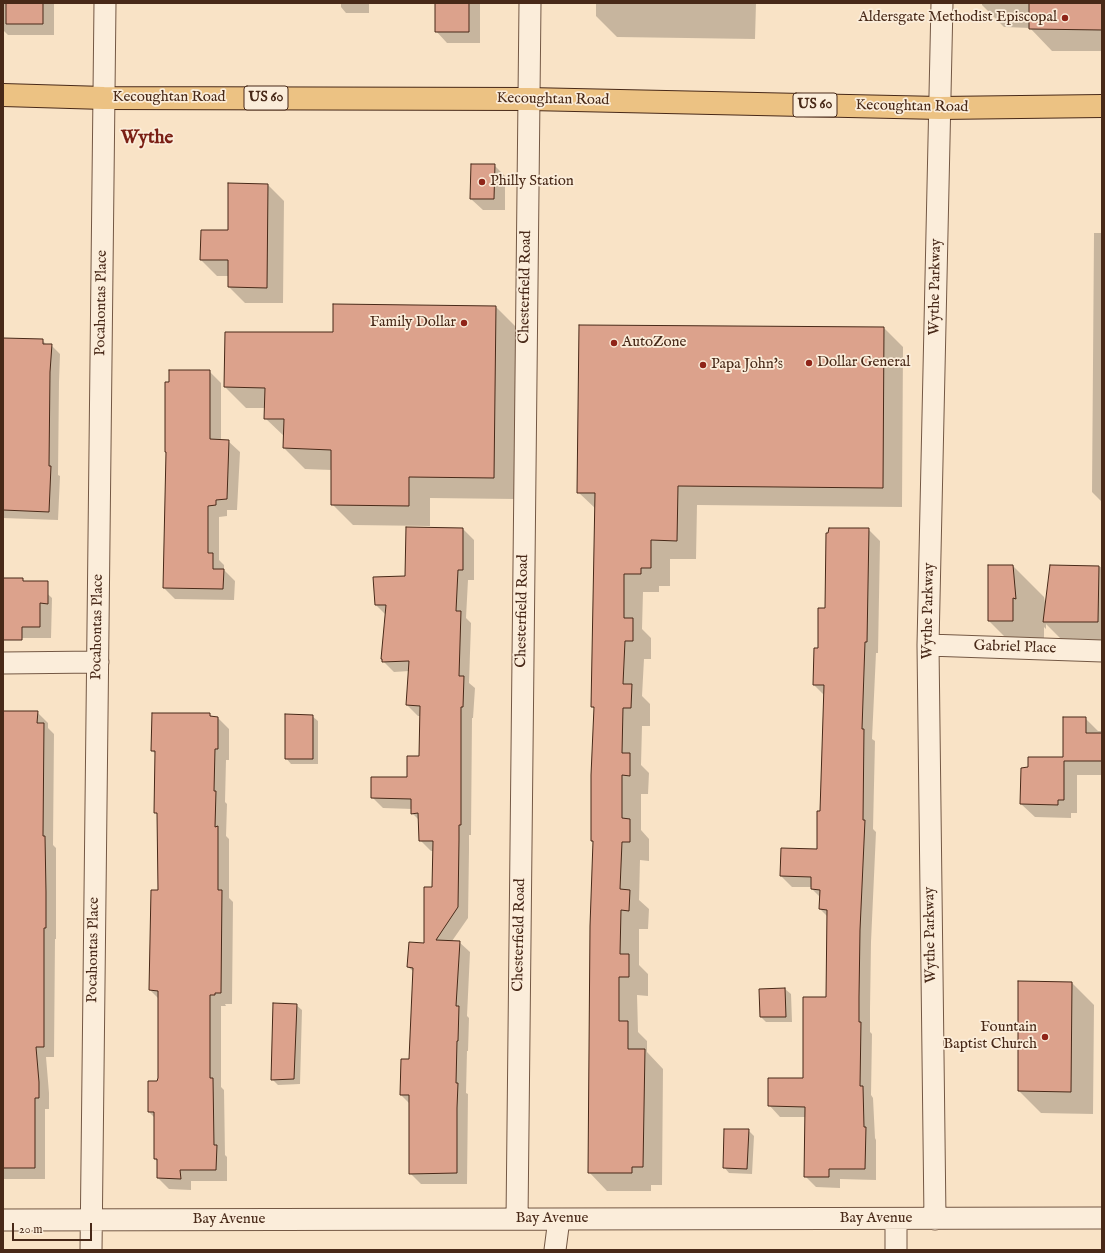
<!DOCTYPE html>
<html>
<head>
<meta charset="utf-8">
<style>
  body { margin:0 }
  #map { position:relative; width:1105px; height:1253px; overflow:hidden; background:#f9e3c6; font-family:"IM FELL English",serif }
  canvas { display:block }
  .frame { position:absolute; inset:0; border:4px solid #482918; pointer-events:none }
  .scale { position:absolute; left:12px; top:1223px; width:80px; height:18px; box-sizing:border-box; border:2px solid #482918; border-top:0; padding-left:5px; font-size:12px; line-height:14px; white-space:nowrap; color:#482918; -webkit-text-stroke:3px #fbedda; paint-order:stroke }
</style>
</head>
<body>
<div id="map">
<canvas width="1105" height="1253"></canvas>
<div class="frame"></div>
<div class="scale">20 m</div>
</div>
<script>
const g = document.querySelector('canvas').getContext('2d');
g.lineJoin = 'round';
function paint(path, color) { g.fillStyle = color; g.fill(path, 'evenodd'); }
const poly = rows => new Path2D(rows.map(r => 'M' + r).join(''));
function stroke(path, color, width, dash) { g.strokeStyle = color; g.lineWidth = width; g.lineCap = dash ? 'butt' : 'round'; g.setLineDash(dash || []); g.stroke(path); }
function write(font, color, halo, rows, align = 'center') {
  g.font = font + ' "IM FELL English",serif'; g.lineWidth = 3.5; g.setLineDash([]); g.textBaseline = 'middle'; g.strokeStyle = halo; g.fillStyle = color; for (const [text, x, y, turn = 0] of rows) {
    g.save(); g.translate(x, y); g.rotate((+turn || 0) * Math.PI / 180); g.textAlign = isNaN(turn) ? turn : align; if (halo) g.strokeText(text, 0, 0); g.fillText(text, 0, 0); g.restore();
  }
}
paint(poly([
  [3,3,54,3,54,35,8,35,3,30],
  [341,3,369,3,369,13,346,13,341,7],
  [436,3,480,3,480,43,447,43,436,31],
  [596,3,756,3,755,39,617,37,596,16],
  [982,3,1102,3,1102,51,1052,51,1030,28,1004,27,982,5],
  [494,165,505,176,505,210,483,210,471,199],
  [268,185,284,201,283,303,245,303,229,287,229,276,217,276,201,260,229,231],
  [1094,233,1102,233,1102,502,1092,492],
  [496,307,517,328,515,499,430,498,430,526,353,525,332,504,332,470,305,469,284,448,285,437,265,418,265,408,246,408,225,387,226,333,334,333],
  [580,326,884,328,903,347,902,507,697,505,696,559,670,559,670,586,659,586,659,592,643,592,642,629,651,638,651,659,644,659,642,696,650,704,650,726,642,726,641,765,649,773,648,794,641,794,641,830,649,839,649,861,640,860,639,900,649,909,648,929,639,929,639,965,648,974,648,996,637,995,638,1032,647,1041,647,1052,663,1069,662,1185,651,1185,651,1191,607,1191,589,1172,594,843,592,841,592,775,595,709,592,707,596,509,578,492],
  [3,340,42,340,47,345,51,345,60,354,59,382,58,475,60,476,58,520,3,518],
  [209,371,221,383,221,440,228,441,240,452,237,510,227,510,227,516,219,517,219,560,224,565,224,570,235,581,234,600,175,599,164,588,167,453,166,452,170,383],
  [463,529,474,540,474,580,468,580,466,618,471,623,469,683,475,688,473,718,472,718,471,835,469,835,469,851,468,918,452,941,459,942,470,952,467,1016,469,1018,468,1051,467,1051,466,1093,468,1094,467,1184,421,1184,410,1173,410,1104,401,1095,410,1060,414,972,408,967,425,944,433,888,434,851,431,851,420,840,420,821,412,813,412,809,383,808,372,797,408,778,420,757,421,716,418,716,407,705,409,671,394,672,383,661,386,615,376,605,406,577],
  [868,529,880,541,878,653,876,653,872,739,875,741,873,829,876,832,871,942,870,1009,870,1032,872,1034,871,1095,873,1098,875,1138,876,1140,876,1180,840,1179,840,1188,816,1187,805,1176,806,1117,780,1117,769,1105,804,1079,827,998,828,917,820,909,821,898,812,889,812,887,792,887,781,876,818,850,821,812,825,696,814,685,819,649,826,609],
  [1013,566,1044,597,1046,608,1051,566,1102,567,1102,653,1075,653,1046,624,1046,629,1044,627,1044,652,1020,652,989,621],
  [3,586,40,587,52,598,51,638,3,638],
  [3,712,37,712,48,723,48,728,54,734,53,845,56,848,56,939,55,939,54,1057,46,1057,49,1093,49,1109,45,1109,45,1179,3,1179],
  [209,714,212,717,218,718,229,729,229,760,226,760,225,802,227,804,226,836,229,839,229,898,233,902,232,1004,225,1004,226,1006,221,1006,221,1087,224,1090,225,1155,227,1157,227,1181,191,1181,191,1190,169,1189,158,1178,158,1162,155,1159,155,1118,149,1112,158,1082,159,999,150,990,159,891,158,815,155,812,156,754,152,751],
  [312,716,318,721,318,764,291,764,286,758],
  [1085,718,1098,731,1102,731,1102,775,1077,775,1077,813,1071,813,1071,818,1035,817,1021,804,1029,768,1064,758],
  [1072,983,1094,1005,1093,1114,1041,1113,1019,1091],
  [785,989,791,994,792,1022,766,1022,761,1017,760,990],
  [296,1005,302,1010,300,1084,278,1085,272,1079],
  [748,1130,754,1136,752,1174,729,1173,724,1167]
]), '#0003');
const building = poly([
  [6,3,43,3,43,24,6,24,6,3],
  [435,3,469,3,469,32,435,32,435,3],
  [1029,3,1102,3,1102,30,1029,29,1029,3],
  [471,164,495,164,494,199,470,199,471,164],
  [228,183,268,184,267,288,228,287,228,260,200,260,201,230,228,230,228,183],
  [333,304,496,306,494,478,409,477,409,506,331,505,331,450,283,448,284,419,264,419,265,388,224,387,225,332,333,332,333,304],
  [579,325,884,327,883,488,678,486,677,541,651,540,651,568,641,568,641,574,624,574,624,618,633,618,633,641,625,641,623,684,632,684,631,708,623,708,622,753,630,753,630,776,622,775,622,818,630,819,630,842,622,842,620,889,630,890,629,911,621,910,620,954,629,954,629,977,619,977,619,1021,628,1021,628,1049,645,1049,643,1167,632,1167,632,1173,588,1173,590,926,593,841,591,841,591,775,594,707,591,707,595,493,577,493,579,325],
  [3,338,43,339,43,344,52,344,50,372,49,466,51,466,49,512,3,510,3,338],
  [169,370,210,370,210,439,229,440,227,499,216,500,216,505,208,506,208,553,213,553,213,569,224,569,223,589,163,588,166,452,165,452,165,382,169,382,169,370],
  [406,527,463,528,463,570,458,570,456,611,461,611,459,676,464,676,463,707,461,707,461,825,459,825,459,840,458,907,436,940,460,941,456,1006,459,1006,458,1041,457,1041,456,1083,458,1083,457,1108,457,1173,409,1174,409,1095,400,1095,401,1059,409,1059,413,968,407,967,409,942,424,943,424,887,432,887,433,841,419,841,418,813,411,814,411,799,371,798,371,777,407,777,407,756,419,756,420,706,406,705,409,661,382,662,382,659,381,659,386,605,375,605,373,577,405,576,406,527],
  [829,528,869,528,867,642,865,642,862,729,864,729,863,820,865,820,860,930,859,997,859,1022,861,1022,860,1086,863,1086,864,1127,866,1127,865,1169,829,1169,829,1177,804,1177,805,1107,768,1106,768,1078,803,1078,803,997,826,997,827,910,819,909,820,890,811,889,811,877,780,876,781,848,817,849,817,811,820,811,824,685,813,685,814,648,818,648,818,608,825,608,826,533,828,533,829,528],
  [988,565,1013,565,1016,599,1013,598,1013,621,988,621,988,565],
  [1050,565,1099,566,1098,622,1043,622,1050,565],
  [3,578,23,578,23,581,48,581,48,604,40,603,40,627,22,627,22,640,3,640,3,578],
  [3,711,38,711,37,723,44,723,43,836,45,836,46,892,46,928,44,928,44,1047,36,1047,39,1082,39,1098,35,1098,35,1168,3,1168,3,711],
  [152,713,210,713,210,716,218,717,218,749,215,749,214,791,216,791,215,827,218,826,218,890,222,890,221,993,215,993,215,995,210,995,210,1078,213,1078,214,1145,217,1145,216,1170,180,1170,181,1179,157,1178,157,1159,154,1159,154,1112,148,1112,148,1081,157,1081,158,1078,158,991,149,990,151,890,158,890,157,813,154,813,155,751,151,751,152,713],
  [285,714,313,715,313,759,285,759,285,714],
  [1063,717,1086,717,1086,733,1102,733,1102,761,1064,761,1064,800,1058,800,1058,805,1020,804,1021,768,1028,767,1028,757,1063,757,1063,717],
  [1018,981,1072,982,1071,1092,1018,1091,1018,981],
  [785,988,786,1017,760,1017,759,989,785,988],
  [273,1003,297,1004,294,1079,271,1080,273,1003],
  [724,1129,749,1129,747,1169,723,1168,724,1129]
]);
paint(building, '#dca28c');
stroke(building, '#482918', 1);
const street = poly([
  [928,645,1102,651],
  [3,663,98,662],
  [517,1219,530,3],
  [935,1219,928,645,942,3],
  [3,1220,1102,1218],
  [91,1250,105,3],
  [555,1250,559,1219],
  [896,1250,896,1219]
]);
const primary = poly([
  [3,95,104,98,529,99,940,108,1102,106]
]);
stroke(street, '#745844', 23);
stroke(primary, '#482918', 24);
stroke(street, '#fbedda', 21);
stroke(primary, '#ecc283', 22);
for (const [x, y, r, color] of [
  [1065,18,4,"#8f2418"],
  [482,182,4,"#8f2418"],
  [464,323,4,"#8f2418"],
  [614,343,4,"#8f2418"],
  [809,363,4,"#8f2418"],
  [703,365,4,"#8f2418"],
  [1045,1037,4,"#8f2418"]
]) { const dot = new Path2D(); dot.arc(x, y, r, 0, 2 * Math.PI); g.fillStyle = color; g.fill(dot); stroke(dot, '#fbedda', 1.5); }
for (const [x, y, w] of [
  [266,98,44],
  [815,105,44]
]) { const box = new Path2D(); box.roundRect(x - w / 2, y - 12, w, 24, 3); g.fillStyle = '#fbedda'; g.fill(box); stroke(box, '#482918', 1); }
write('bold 14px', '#482918', null, [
  ["US 60",266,98],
  ["US 60",815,105]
]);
write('15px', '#482918', '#fbedda', [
  ["Aldersgate Methodist Episcopal",1057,18,"right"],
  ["Philly Station",490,182],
  ["Family Dollar",456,323,"right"],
  ["AutoZone",622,343],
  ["Dollar General",817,363],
  ["Papa John's",711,365],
  ["Fountain",1037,1028,"right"],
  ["Baptist Church",1037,1045,"right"]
], 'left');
write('15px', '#482918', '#fbedda', [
  ["Kecoughtan Road",169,98],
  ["Kecoughtan Road",553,100,1],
  ["Kecoughtan Road",912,107,1],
  ["Chesterfield Road",526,287,-89],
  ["Wythe Parkway",936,287,-89],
  ["Pocahontas Place",102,303,-89],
  ["Chesterfield Road",523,611,-89],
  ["Wythe Parkway",929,611,-89],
  ["Pocahontas Place",98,627,-89],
  ["Gabriel Place",1015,648,2],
  ["Chesterfield Road",520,935,-89],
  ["Wythe Parkway",931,935,-91],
  ["Pocahontas Place",94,950,-89],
  ["Bay Avenue",552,1219],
  ["Bay Avenue",876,1219],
  ["Bay Avenue",229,1220]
]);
write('bold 19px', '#7a1f14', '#fbedda', [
  ["Wythe",147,139]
]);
</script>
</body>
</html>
